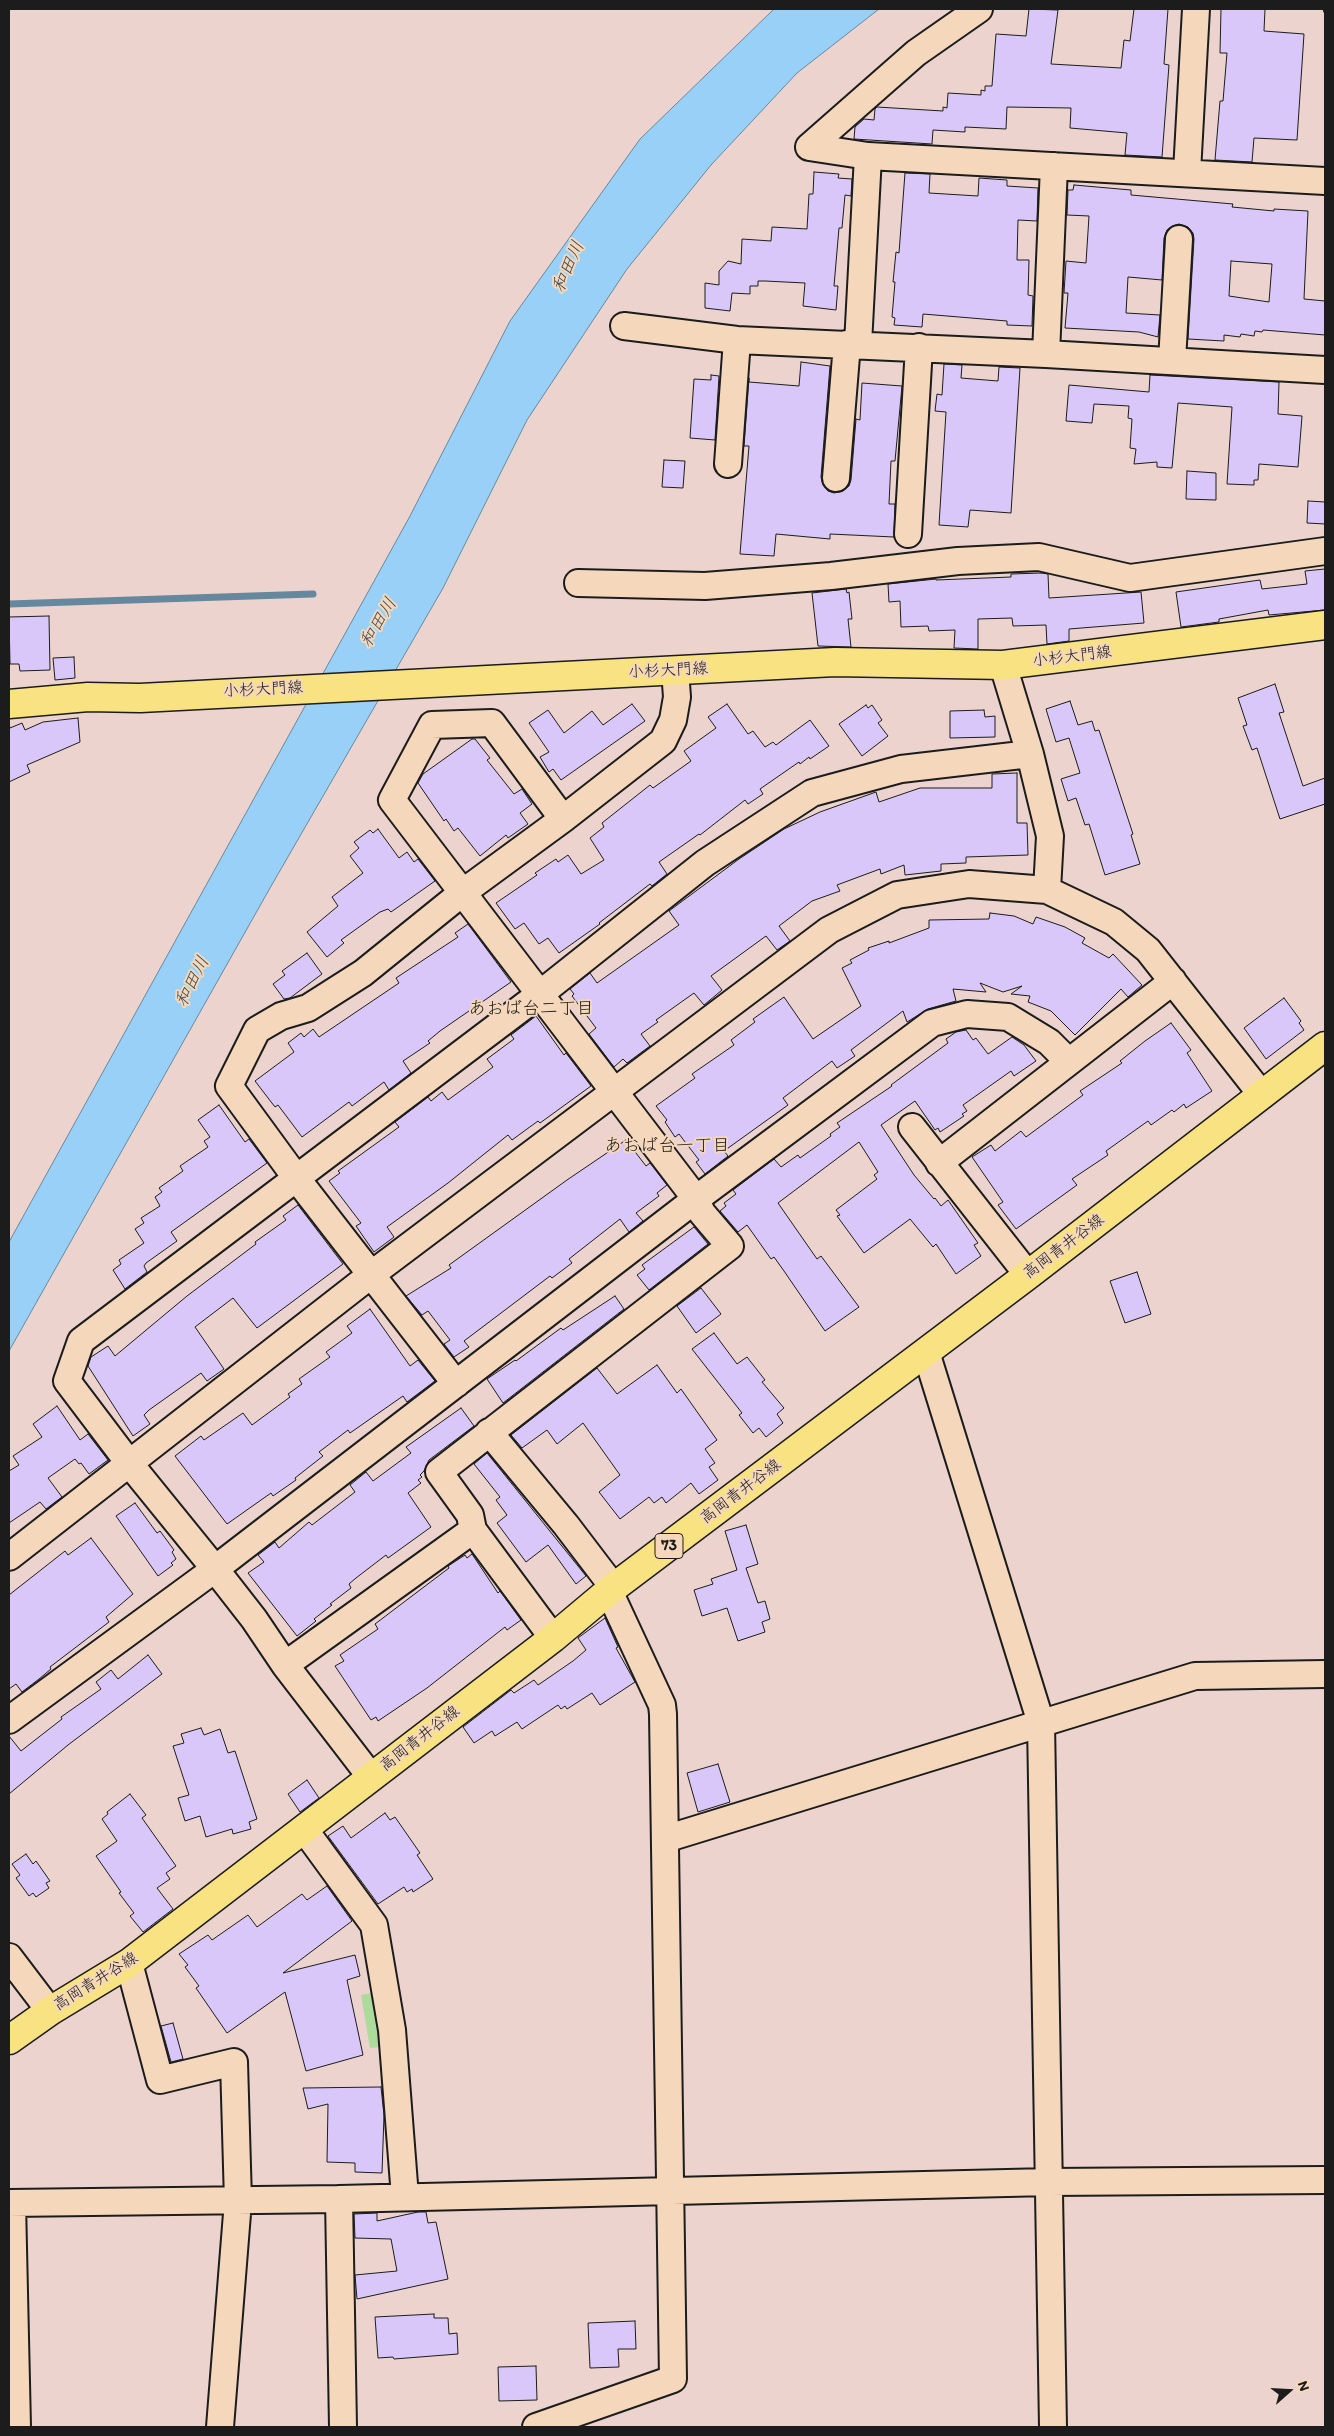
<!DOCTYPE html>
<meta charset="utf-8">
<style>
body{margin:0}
#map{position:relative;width:1334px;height:2436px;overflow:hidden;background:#ecd3cd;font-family:Itim,sans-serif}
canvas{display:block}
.frame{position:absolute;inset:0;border:10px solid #1c1c1c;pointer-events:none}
.north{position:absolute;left:1264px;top:2366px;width:50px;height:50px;-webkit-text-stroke:4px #f5d8bb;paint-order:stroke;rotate:71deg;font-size:14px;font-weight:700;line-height:20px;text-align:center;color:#1c1c1c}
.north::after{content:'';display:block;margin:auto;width:18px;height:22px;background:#1c1c1c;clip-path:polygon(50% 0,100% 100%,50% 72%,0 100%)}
</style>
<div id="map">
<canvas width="1334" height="2436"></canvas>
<div class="frame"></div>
<div class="north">N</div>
</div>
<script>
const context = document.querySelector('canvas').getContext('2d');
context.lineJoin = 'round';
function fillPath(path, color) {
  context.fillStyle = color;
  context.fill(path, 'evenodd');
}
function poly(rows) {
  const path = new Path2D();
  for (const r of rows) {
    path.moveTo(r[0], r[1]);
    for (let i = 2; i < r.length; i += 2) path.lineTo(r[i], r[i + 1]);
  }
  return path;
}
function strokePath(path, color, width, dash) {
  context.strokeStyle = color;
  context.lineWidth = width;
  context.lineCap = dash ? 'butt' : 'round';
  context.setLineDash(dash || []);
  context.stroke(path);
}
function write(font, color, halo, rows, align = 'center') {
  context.font = font + ' Itim,"Klee One",sans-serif';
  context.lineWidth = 4;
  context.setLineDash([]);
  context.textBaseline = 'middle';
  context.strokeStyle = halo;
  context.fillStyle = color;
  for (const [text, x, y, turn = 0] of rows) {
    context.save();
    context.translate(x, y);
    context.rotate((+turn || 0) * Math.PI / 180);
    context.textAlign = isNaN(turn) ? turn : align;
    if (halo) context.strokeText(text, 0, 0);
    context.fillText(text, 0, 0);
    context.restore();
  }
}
fillPath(poly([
 [381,1991,389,2046,370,2048,361,1995]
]), '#addb9b');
const water = poly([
 [774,9,879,9,797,73,711,165,627,269,527,420,443,588,270,888,9,1351,9,1242,410,516,510,321,640,139,774,9]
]);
fillPath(water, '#98d0f7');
strokePath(water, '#66889f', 1);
strokePath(poly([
 [9,604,313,594]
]), '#66889f', 7);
const building = poly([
 [1029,9,1058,10,1051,64,1121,68,1124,40,1130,41,1134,9,1168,9,1164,64,1169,65,1162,157,1125,155,1127,133,1070,128,1071,108,1007,107,1006,129,965,127,965,132,933,130,932,144,854,139,855,127,864,119,874,120,875,109,877,107,943,111,943,107,947,108,948,93,981,95,981,90,985,91,985,86,992,86,996,34,1026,36,1029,9],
 [1221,9,1265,9,1264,31,1304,34,1297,140,1254,138,1252,162,1215,160,1220,101,1223,101,1227,53,1220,53,1221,9],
 [814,172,839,174,838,178,852,179,851,196,845,195,842,228,839,228,834,286,838,286,836,310,803,306,805,283,765,281,758,281,758,286,750,286,750,294,732,293,730,311,705,308,705,283,719,285,719,271,728,261,741,264,742,239,771,241,772,227,807,229,809,194,813,194,814,172],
 [905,173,930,174,929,193,978,196,979,178,1007,180,1007,186,1038,188,1037,221,1018,220,1017,260,1029,260,1028,295,1033,296,1032,326,1007,325,1007,321,923,314,922,327,894,325,895,318,892,317,895,282,893,282,896,252,899,253,905,173],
 [1074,185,1131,190,1131,195,1233,204,1232,207,1274,211,1274,209,1308,211,1304,299,1325,301,1325,335,1263,330,1262,332,1255,331,1254,336,1241,334,1240,337,1224,335,1224,341,1188,339,1194,239,1193,233,1188,227,1179,224,1172,226,1167,230,1164,238,1162,280,1128,277,1126,313,1160,315,1158,337,1139,332,1065,328,1068,293,1064,293,1066,261,1086,263,1089,216,1067,215,1068,190,1073,190,1074,185],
 [1231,261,1272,264,1269,302,1229,296,1231,261],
 [801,362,830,366,821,477,823,485,828,491,834,493,843,491,849,486,851,480,856,419,860,420,862,383,902,386,895,461,891,461,889,504,895,504,894,537,830,534,830,539,776,534,774,556,740,554,749,446,744,446,749,378,749,382,799,386,801,362],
 [944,364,962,365,961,378,998,381,999,367,1020,368,1011,513,970,510,968,527,939,525,946,412,935,411,937,394,942,395,944,364],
 [711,375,719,376,715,440,690,438,694,379,711,380,711,375],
 [1150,375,1279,382,1278,414,1302,416,1298,467,1259,464,1258,480,1254,480,1254,485,1227,484,1232,407,1178,403,1172,468,1157,467,1157,462,1134,464,1136,449,1130,448,1132,419,1128,418,1129,406,1094,404,1092,423,1066,421,1069,385,1149,392,1150,375],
 [664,460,685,461,683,488,662,487,664,460],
 [1187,471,1216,473,1216,500,1186,499,1187,471],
 [1308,501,1325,502,1325,524,1307,523,1308,501],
 [1325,569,1325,610,1269,615,1268,610,1219,619,1219,622,1181,627,1176,592,1260,580,1262,589,1307,584,1305,571,1325,569],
 [1041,573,1048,574,1049,598,1141,592,1144,623,1069,629,1069,641,1047,644,1046,625,1013,626,1012,618,978,619,978,649,954,648,955,630,929,631,928,626,901,627,900,601,889,602,888,584,936,579,936,580,1011,577,1011,574,1041,573],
 [846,589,847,593,849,592,852,619,848,619,851,647,818,646,812,593,846,589],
 [49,616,50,670,20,671,19,664,10,664,9,617,49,616],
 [74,657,75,678,55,680,53,658,74,657],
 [1275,684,1284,712,1279,713,1303,786,1325,778,1325,804,1280,819,1257,748,1252,750,1243,726,1247,725,1238,698,1275,684],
 [1070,701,1078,725,1092,721,1095,731,1099,730,1133,834,1131,835,1140,864,1105,875,1089,824,1085,825,1076,798,1068,801,1061,779,1080,773,1069,738,1056,742,1046,709,1070,701],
 [632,704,645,721,561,780,553,769,549,772,540,757,549,752,529,723,548,710,564,733,592,711,603,725,632,704],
 [727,704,748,734,753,731,765,747,773,742,776,745,810,720,829,746,810,759,809,757,800,764,799,762,760,789,763,794,748,804,745,800,700,835,699,834,659,862,667,874,652,886,650,884,599,923,600,924,559,953,548,938,539,944,524,923,515,929,496,903,537,875,535,873,556,859,558,862,568,855,581,874,604,860,590,838,604,827,602,823,650,785,653,788,691,761,684,751,716,728,708,717,727,704],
 [866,705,868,708,872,705,882,720,878,723,888,736,862,756,839,724,866,705],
 [984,710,985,717,995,716,995,737,950,738,950,711,984,710],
 [78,718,80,742,27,765,30,772,9,782,9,724,10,728,22,723,25,730,43,722,78,718],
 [472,739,475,739,490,758,487,760,514,794,522,789,532,804,520,813,528,824,508,838,506,835,480,856,458,828,454,831,446,819,444,821,418,783,423,774,472,739],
 [1017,773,1017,823,1027,823,1028,855,966,857,966,863,941,864,941,871,905,875,904,865,881,874,880,869,837,885,840,891,812,901,779,926,790,941,777,950,766,936,711,976,722,990,704,1005,694,993,656,1020,658,1022,641,1034,650,1046,627,1063,623,1059,614,1067,589,1034,596,1028,572,996,574,994,570,989,590,973,597,983,679,925,669,911,739,859,784,829,820,812,876,792,879,802,920,788,992,788,992,774,1017,773],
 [378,829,399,858,407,852,414,862,418,859,435,881,391,912,388,909,380,912,341,940,344,943,327,957,307,932,338,906,332,897,363,873,350,856,359,848,354,842,370,830,373,833,378,829],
 [990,913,1014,916,1033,924,1036,917,1065,927,1085,938,1082,943,1109,958,1113,954,1142,985,1128,997,1121,989,1075,1035,1051,1011,1028,1002,1030,996,1011,994,1022,986,1003,992,980,983,986,992,953,989,956,1001,928,1009,907,1022,903,1011,851,1050,855,1056,837,1068,832,1061,783,1098,788,1105,724,1151,728,1156,705,1174,696,1162,699,1160,679,1134,675,1137,665,1122,667,1120,656,1106,695,1078,692,1074,734,1045,731,1040,755,1022,753,1019,784,997,813,1039,861,1006,842,968,852,963,850,960,869,950,868,948,889,941,889,943,929,928,929,920,989,919,990,913],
 [468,924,511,982,440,1031,428,1041,430,1043,403,1061,411,1073,389,1090,384,1082,352,1106,349,1102,302,1137,278,1105,275,1107,255,1081,294,1052,288,1043,301,1033,304,1037,313,1029,319,1037,399,983,396,978,458,937,455,933,468,924],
 [307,953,322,974,290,998,284,999,273,984,285,975,282,971,307,953],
 [1284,998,1301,1021,1299,1023,1304,1030,1266,1059,1244,1028,1284,998],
 [536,1016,564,1055,566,1053,591,1086,540,1123,538,1121,512,1140,508,1135,448,1183,387,1227,394,1237,374,1252,356,1226,361,1223,329,1181,340,1173,338,1171,399,1127,395,1122,428,1097,431,1101,442,1092,448,1100,493,1067,487,1059,514,1039,511,1035,536,1016],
 [1171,1023,1191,1050,1187,1053,1212,1091,1186,1108,1184,1104,1174,1112,1172,1110,1151,1125,1148,1121,1106,1151,1108,1155,1072,1179,1077,1185,1016,1229,998,1205,1003,1202,972,1157,991,1145,995,1151,1021,1131,1026,1137,1083,1095,1080,1091,1122,1063,1120,1061,1145,1041,1171,1023],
 [966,1030,973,1040,976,1038,988,1054,1012,1037,1024,1045,1036,1061,1014,1076,1011,1071,963,1105,967,1111,962,1114,964,1116,940,1132,938,1128,935,1130,915,1101,881,1125,914,1175,934,1199,935,1198,941,1206,948,1200,978,1243,974,1245,981,1256,956,1274,936,1244,933,1247,910,1219,864,1253,837,1216,840,1215,836,1210,877,1179,874,1175,878,1172,859,1142,778,1203,817,1259,821,1256,859,1307,825,1331,784,1271,774,1257,771,1259,747,1225,738,1232,720,1211,726,1206,724,1203,736,1194,733,1190,774,1159,781,1167,798,1155,800,1158,831,1136,830,1134,840,1127,837,1123,892,1086,891,1085,948,1043,946,1039,956,1032,966,1030],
 [219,1105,245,1142,249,1139,267,1163,171,1232,177,1241,146,1263,144,1266,147,1272,125,1289,113,1270,121,1264,119,1260,144,1243,135,1229,144,1223,141,1218,160,1206,155,1197,162,1192,159,1188,183,1171,180,1166,208,1147,204,1141,210,1137,198,1120,219,1105],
 [626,1140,646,1166,650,1163,667,1185,657,1193,659,1196,636,1213,643,1221,629,1232,620,1219,569,1259,572,1263,552,1278,550,1276,464,1341,469,1347,454,1357,444,1344,450,1340,428,1311,422,1315,406,1296,451,1268,449,1265,567,1180,626,1140],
 [298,1205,343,1264,257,1328,233,1298,195,1327,224,1369,207,1381,201,1373,149,1410,144,1415,150,1424,133,1436,88,1366,91,1357,108,1346,115,1356,187,1296,256,1244,255,1242,286,1220,283,1216,298,1205],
 [694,1227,708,1244,649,1290,637,1275,645,1269,642,1265,694,1227],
 [1137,1272,1151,1314,1125,1323,1110,1281,1137,1272],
 [701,1288,721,1314,696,1333,677,1306,701,1288],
 [615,1296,624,1309,503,1403,487,1379,515,1360,516,1361,561,1328,563,1330,615,1296],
 [370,1309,410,1366,418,1360,435,1381,407,1402,403,1396,350,1433,348,1430,319,1452,323,1456,295,1478,296,1480,273,1496,271,1493,227,1524,175,1456,201,1436,204,1440,243,1413,252,1425,290,1397,288,1394,302,1384,299,1379,330,1357,326,1352,352,1333,347,1326,370,1309],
 [714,1333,737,1364,747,1357,765,1380,762,1382,784,1408,777,1414,783,1423,766,1437,759,1428,753,1433,739,1415,742,1413,692,1349,714,1333],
 [657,1365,677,1393,681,1389,717,1440,705,1449,715,1463,709,1467,718,1480,699,1494,691,1483,666,1503,662,1497,654,1503,649,1497,620,1519,599,1492,620,1475,583,1423,557,1444,547,1430,522,1448,511,1435,597,1368,617,1394,657,1365],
 [57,1406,80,1440,88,1434,108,1460,89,1474,81,1463,79,1464,75,1459,48,1478,62,1497,46,1509,40,1502,9,1523,9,1471,19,1465,13,1456,42,1437,33,1424,57,1406],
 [461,1408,474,1426,429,1460,424,1471,420,1475,422,1477,418,1480,421,1483,408,1493,431,1527,388,1558,386,1555,356,1578,349,1584,351,1588,330,1604,332,1605,314,1619,316,1621,297,1636,248,1573,264,1562,258,1555,275,1542,279,1548,309,1522,312,1525,355,1492,350,1485,366,1472,373,1481,411,1453,406,1447,461,1408],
 [487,1453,586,1576,576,1584,548,1545,526,1562,497,1523,507,1515,496,1500,500,1497,474,1464,487,1453],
 [135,1503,157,1533,160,1531,174,1550,172,1552,176,1559,171,1563,173,1565,158,1576,116,1516,135,1503],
 [746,1525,758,1564,746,1568,758,1603,765,1601,770,1619,762,1622,765,1632,738,1641,727,1608,702,1616,694,1590,713,1584,711,1579,737,1570,725,1531,746,1525],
 [91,1538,133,1594,106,1617,109,1622,50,1667,51,1669,39,1679,22,1692,16,1684,9,1689,9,1595,65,1551,68,1555,91,1538],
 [472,1554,498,1593,500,1591,521,1620,507,1630,505,1627,427,1688,378,1721,376,1717,371,1720,335,1666,344,1661,340,1655,378,1629,375,1624,449,1568,448,1566,465,1555,467,1558,472,1554],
 [605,1618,618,1647,616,1648,635,1682,600,1705,592,1693,567,1709,565,1706,561,1709,558,1705,522,1729,517,1722,495,1736,492,1731,474,1743,463,1727,511,1690,514,1693,534,1680,538,1685,573,1661,586,1650,578,1638,605,1618],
 [148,1655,162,1674,68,1745,9,1794,9,1736,21,1751,62,1719,61,1717,101,1689,96,1682,111,1670,118,1679,148,1655],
 [201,1728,204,1735,220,1729,228,1753,235,1751,257,1819,249,1822,251,1829,233,1834,232,1829,206,1837,200,1816,185,1821,178,1798,189,1795,173,1746,184,1743,181,1734,201,1728],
 [718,1764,730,1802,698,1812,687,1773,718,1764],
 [307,1780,319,1798,300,1812,288,1794,307,1780],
 [130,1794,146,1815,142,1818,176,1866,166,1873,170,1879,157,1888,173,1909,143,1932,130,1916,134,1913,119,1893,121,1892,96,1856,117,1841,102,1819,108,1814,107,1812,130,1794],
 [385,1813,390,1820,395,1817,420,1853,417,1855,433,1879,413,1892,412,1889,407,1892,404,1887,378,1904,328,1836,343,1826,351,1838,385,1813],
 [26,1854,33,1864,36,1861,50,1881,46,1883,49,1888,36,1897,33,1893,29,1896,16,1878,20,1875,12,1864,26,1854],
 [327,1886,352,1921,283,1973,355,1955,360,1976,347,1980,363,2055,306,2071,285,1992,227,2033,196,1988,199,1986,185,1967,188,1965,179,1954,208,1935,212,1940,248,1915,257,1927,302,1894,307,1900,327,1886],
 [173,2023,183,2059,171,2062,161,2026,173,2023],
 [381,2087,384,2115,382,2173,355,2172,355,2163,327,2162,328,2104,308,2109,303,2088,381,2087],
 [418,2212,426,2212,428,2223,436,2222,448,2279,357,2299,355,2275,397,2271,391,2239,355,2238,354,2214,377,2213,377,2221,418,2212],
 [434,2314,434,2318,448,2318,449,2334,457,2333,458,2354,394,2359,393,2357,378,2358,375,2317,434,2314],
 [635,2321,636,2349,618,2349,619,2367,590,2368,588,2323,635,2321],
 [536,2366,537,2400,499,2401,498,2367,536,2366]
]);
fillPath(building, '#d8c7f8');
strokePath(building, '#1c1c1c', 1);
const minor = poly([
 [979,9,916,53,809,147,868,156,1325,181],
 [1187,172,1196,9],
 [624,326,737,340,1046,354,1325,370],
 [858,344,868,156],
 [1046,354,1054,166],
 [1172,361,1179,239],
 [728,464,737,340],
 [836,478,847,344],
 [908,534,919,347],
 [578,583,705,586,831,576,958,561,1039,557,1130,578,1325,551],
 [1003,665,1030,754,1050,836,1047,890],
 [912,1127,1028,1275],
 [939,1163,1173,981],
 [926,1352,1041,1723,1053,2427],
 [456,1384,297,1179,229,1086,257,1030,281,1016,308,1008,363,973,462,893,563,819,663,741,673,720,677,697,675,670],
 [489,1432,566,1525,614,1588],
 [473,1530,470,1515,439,1472,730,1246,702,1213,696,1199,392,800,432,725,492,723,563,819],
 [9,1557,372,1274,829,930,897,895,969,884,1047,890,1114,922,1148,950,1262,1095],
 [285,1665,473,1530,553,1638],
 [9,1720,215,1569,696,1199,932,1023,967,1014,1008,1017,1049,1042,1068,1061],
 [371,1777,285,1665,254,1619,215,1569,129,1463,67,1381,81,1341,540,994,705,863,812,793,901,769,1030,754],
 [304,1829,374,1925,392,2030,405,2197],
 [665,1839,1195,1676,1325,1674],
 [9,1957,50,2011],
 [129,1963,160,2080,234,2062,238,2201,220,2427],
 [339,2199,343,2427],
 [9,2203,339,2199,1049,2182,1325,2180],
 [12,2203,17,2427],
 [536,2427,673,2379,663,1714,662,1705,609,1591]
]);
const major = poly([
 [9,704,88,697,140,698,835,662,1003,665,1325,625],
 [9,2040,50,2011,129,1963,553,1638,609,1591,1028,1275,1325,1046]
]);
strokePath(minor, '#1c1c1c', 30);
strokePath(major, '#1c1c1c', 31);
strokePath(minor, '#f5d8bb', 26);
strokePath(major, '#f8e281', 28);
strokePath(poly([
 [1325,9,1325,11]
]), '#1c1c1c', 4);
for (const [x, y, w] of [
 [669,1546,28]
]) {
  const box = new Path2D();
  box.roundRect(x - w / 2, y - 12.5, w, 25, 4);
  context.fillStyle = '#f5d8bb';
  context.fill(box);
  strokePath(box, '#1c1c1c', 1);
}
write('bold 15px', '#1c1c1c', null, [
 ["73",669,1546]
]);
write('16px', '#1c1c1c', '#f5d8bb', [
 ["小杉大門線",1072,657,-7],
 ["小杉大門線",668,671,-3],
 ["小杉大門線",263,690,-3],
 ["高岡青井谷線",1064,1247,-37],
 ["高岡青井谷線",741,1492,-37],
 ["高岡青井谷線",420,1739,-38],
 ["高岡青井谷線",96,1982,-32]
]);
write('italic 18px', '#3b4953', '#f5d8bb', [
 ["和田川",569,267,-66],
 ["和田川",379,623,-59],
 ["和田川",193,982,-63]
]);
write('18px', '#1c1c1c', '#f5d8bb', [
 ["あおば台二丁目",531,1009],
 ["あおば台一丁目",667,1146]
]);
</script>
